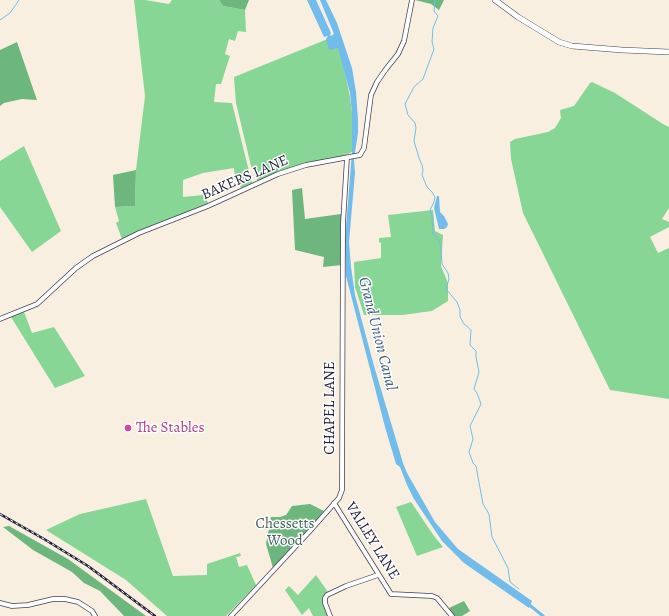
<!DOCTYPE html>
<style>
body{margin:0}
canvas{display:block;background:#f8efe0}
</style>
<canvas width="669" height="616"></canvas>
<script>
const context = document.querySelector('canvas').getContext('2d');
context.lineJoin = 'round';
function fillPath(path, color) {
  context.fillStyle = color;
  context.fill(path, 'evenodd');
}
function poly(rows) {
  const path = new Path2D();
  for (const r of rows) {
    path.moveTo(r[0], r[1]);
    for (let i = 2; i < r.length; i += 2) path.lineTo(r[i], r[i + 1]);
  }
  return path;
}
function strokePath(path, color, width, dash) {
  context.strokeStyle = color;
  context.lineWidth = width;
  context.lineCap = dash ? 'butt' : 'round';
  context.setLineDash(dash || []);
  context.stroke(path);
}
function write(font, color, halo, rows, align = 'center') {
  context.font = font + ' Alegreya,serif';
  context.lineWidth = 3;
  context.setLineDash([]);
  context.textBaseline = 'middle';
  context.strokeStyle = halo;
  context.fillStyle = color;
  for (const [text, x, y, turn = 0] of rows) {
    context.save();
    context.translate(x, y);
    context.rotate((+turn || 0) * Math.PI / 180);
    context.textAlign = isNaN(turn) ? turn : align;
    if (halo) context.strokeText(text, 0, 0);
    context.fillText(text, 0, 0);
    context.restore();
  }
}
fillPath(poly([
 [134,0,145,0,169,4,172,0,219,0,223,6,245,10,246,32,238,31,235,41,229,39,225,54,230,56,221,84,216,84,214,102,232,103,252,183,241,188,235,177,234,168,203,173,183,180,183,197,203,195,209,204,122,239,116,223,119,221,115,207,135,206,136,170,145,96],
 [335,36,342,59,350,97,352,113,352,152,343,156,301,165,258,181,251,166,236,103,234,77],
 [592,82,615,93,663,124,669,127,669,208,662,219,669,222,669,227,650,237,658,253,669,248,669,399,610,390,523,213,511,159,510,142,515,139,548,132,555,128,561,118,560,110,574,106,590,83],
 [24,146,61,231,32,252,0,207,0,161],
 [433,210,435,231,443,235,441,266,448,283,448,301,432,311,402,315,364,315,355,287,354,262,381,258,381,243,379,242,379,238,391,237,388,215],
 [24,312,32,333,54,327,85,376,55,388,11,317],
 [146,499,173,576,207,575,207,564,240,553,241,556,236,557,239,567,247,565,256,585,226,616,167,616,126,580,46,530,80,514],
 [411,502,434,536,443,547,417,556,396,507],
 [316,575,328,592,323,596,322,600,328,616,313,616,309,608,302,615,285,590,289,586,298,595]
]), '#87d695');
fillPath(poly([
 [219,0,249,0,245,10,223,6],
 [415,0,444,0,439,10,431,4],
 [17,42,37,100,22,99,4,103,0,106,0,50],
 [136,170,135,206,115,207,113,175],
 [302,188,305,219,341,214,342,265,323,267,324,257,295,250,292,190],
 [310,504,324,511,304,535,273,568,266,544,271,517,280,517,286,515,292,506],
 [9,526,68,559,146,616,124,616,100,591,84,583,72,572,33,550,3,527],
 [464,601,470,611,462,616,455,616,452,614,449,608]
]), '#6db77e');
fillPath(poly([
 [307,0,316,0,331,33,330,35,331,36,334,34,320,0,326,0,337,23,352,68,356,92,358,120,358,133,354,159,355,173,349,242,351,267,355,295,374,366,403,463,407,473,435,522,458,549,532,601,529,608,464,563,442,541,414,499,407,485,400,467,396,464,385,427,346,276,345,240,352,152,352,113,350,93,338,48,329,50,326,39,328,36,324,37],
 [437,196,439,196,440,212,444,216,448,224,447,227,444,229,439,229,434,208]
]), '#71bcea');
strokePath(poly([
 [435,0,434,11,438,16,433,28,432,42,434,49,423,79,414,87,405,104,408,115,415,123,416,128,414,141,419,158,422,165,423,170,422,175,427,187,432,192,435,197,434,202,430,210,432,215,433,234,438,239,441,247,442,264,448,273,449,279,446,289,457,302,460,310,460,317,464,324,471,330,470,345,476,351,476,357,479,372,474,389,477,393,481,404,470,426,473,439,469,452,473,463,476,466,483,504,489,514,492,537,508,568,510,582,519,589],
 [0,20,10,13,19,0]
]), '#71bcea', 1);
strokePath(poly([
 [527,603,543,616]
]), '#71bcea', 3);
const minor = poly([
 [0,319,37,304,76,268,93,256,139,233,208,206,278,174,306,165,360,155,364,148,371,95,377,82,386,69,398,54,404,41,412,0],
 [334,503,391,594,432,596,437,598,452,616],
 [0,603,12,606,28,605,53,599,65,599,78,602,92,611,95,616],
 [231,616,309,532,339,498,342,490,343,223,347,158],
 [330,616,325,603,325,598,327,595,346,586,378,575]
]);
const major = poly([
 [495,0,518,17,559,42,572,46,622,50,669,52]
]);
strokePath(minor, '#424154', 5.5);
strokePath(major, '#424154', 6);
strokePath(minor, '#fff', 4);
strokePath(major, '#fff', 5);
const rail = poly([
 [0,514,44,539,88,566,155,616]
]);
strokePath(rail, '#22223b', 2.5);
strokePath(rail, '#fff', 1, [3]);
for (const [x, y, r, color] of [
 [128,428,4,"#d1479c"]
]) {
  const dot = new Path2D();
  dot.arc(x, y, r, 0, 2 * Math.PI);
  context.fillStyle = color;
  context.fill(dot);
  strokePath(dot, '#fff', 1.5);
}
write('15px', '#22223b', '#fff', [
 ["BAKERS LANE",245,178,-23],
 ["CHAPEL LANE",330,408,-90],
 ["VALLEY LANE",372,541,58]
]);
write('15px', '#b23c85', '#fff', [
 ["The Stables",136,428]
], 'left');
write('15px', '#45615a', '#fff', [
 ["Chessetts",285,524],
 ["Wood",285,541]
]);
write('italic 16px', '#426081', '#fff', [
 ["Grand Union Canal",377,334,76]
]);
</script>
